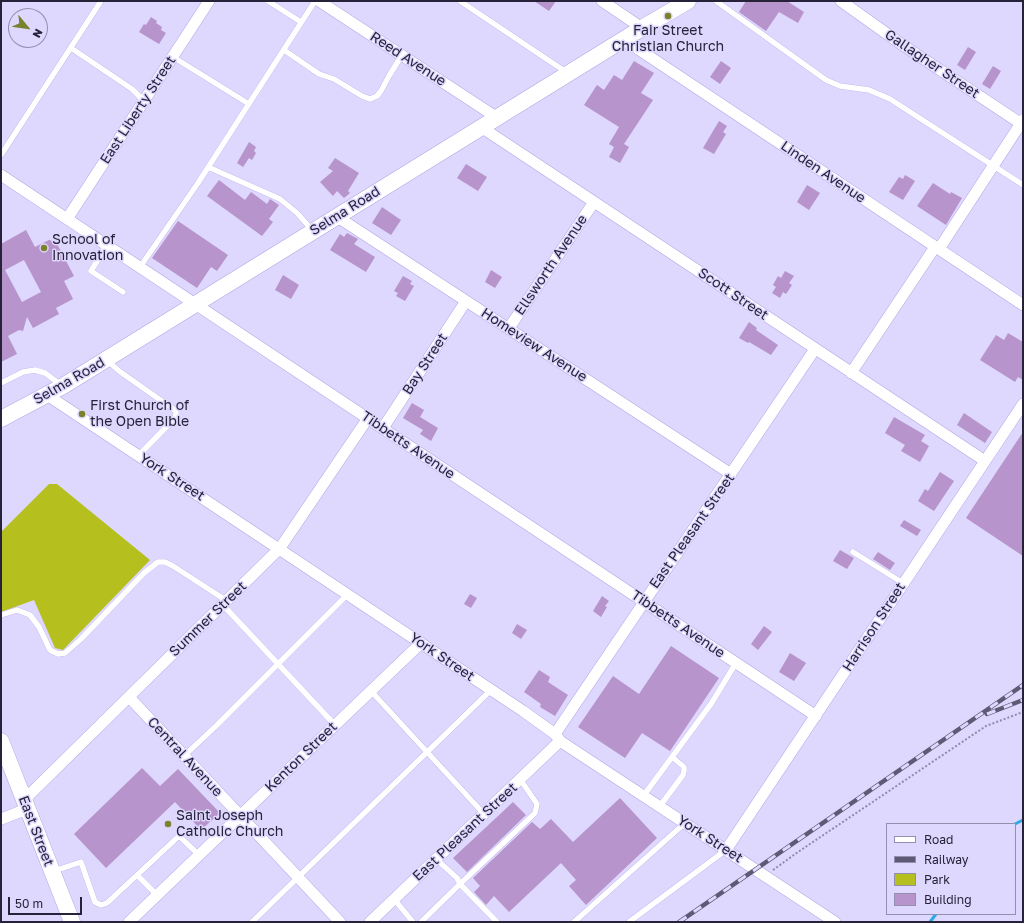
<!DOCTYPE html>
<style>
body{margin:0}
#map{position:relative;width:1024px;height:923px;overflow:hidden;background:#ded7fe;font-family:"Golos Text",sans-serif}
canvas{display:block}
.frame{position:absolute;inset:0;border:2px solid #272239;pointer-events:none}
.legend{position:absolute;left:886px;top:823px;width:130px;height:92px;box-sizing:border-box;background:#ded7fe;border:1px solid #958faf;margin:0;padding:5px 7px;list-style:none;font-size:12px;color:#272239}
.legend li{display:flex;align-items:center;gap:8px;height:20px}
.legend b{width:20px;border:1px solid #958faf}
.north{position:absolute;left:8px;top:8px;width:40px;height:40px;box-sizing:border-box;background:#ded7fe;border:1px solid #958faf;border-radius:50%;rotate:119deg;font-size:11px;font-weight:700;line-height:16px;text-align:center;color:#272239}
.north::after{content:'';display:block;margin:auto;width:14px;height:18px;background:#7b822d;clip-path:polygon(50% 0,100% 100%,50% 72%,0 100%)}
.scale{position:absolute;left:8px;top:897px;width:74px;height:18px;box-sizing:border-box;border:2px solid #272239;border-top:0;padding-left:5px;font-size:12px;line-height:14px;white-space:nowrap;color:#272239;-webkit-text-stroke:3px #ded7fe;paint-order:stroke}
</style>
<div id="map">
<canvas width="1024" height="923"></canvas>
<div class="frame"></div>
<ul class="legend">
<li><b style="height:5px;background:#fff"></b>Road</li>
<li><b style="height:5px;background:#5e5975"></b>Railway</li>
<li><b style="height:11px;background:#b5bf1e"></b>Park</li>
<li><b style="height:11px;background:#b794cb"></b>Building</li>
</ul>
<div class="north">N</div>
<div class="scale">50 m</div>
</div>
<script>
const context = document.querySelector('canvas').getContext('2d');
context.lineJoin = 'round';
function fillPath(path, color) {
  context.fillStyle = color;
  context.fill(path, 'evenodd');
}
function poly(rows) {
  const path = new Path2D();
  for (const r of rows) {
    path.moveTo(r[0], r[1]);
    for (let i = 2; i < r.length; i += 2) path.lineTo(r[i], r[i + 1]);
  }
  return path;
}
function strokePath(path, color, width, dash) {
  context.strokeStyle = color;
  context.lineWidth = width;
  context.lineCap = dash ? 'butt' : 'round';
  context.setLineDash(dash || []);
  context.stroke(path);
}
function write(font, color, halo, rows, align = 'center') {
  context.font = font + ' "Golos Text",sans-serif';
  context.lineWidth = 3;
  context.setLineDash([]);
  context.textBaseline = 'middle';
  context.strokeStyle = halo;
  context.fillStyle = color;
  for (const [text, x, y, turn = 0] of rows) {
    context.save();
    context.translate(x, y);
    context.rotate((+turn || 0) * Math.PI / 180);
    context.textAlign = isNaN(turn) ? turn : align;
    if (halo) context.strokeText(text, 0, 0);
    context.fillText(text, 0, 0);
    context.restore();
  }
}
fillPath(poly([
 [49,484,57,484,150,560,63,650,55,648,34,600,1,612,1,532]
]), '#b5bf1e');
strokePath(poly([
 [1015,824,1023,820],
 [930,922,936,914]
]), '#2baae3', 3);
fillPath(poly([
 [534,1,556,1,549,11],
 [746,1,787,1,804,12,798,23,779,12,766,31,739,12],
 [151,17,157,21,156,23,162,27,161,30,166,33,159,44,139,32,144,24,146,25],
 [968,47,976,52,965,70,957,65],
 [634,61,654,73,641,93,653,100,624,144,629,147,620,163,609,157,614,147,609,144,619,127,584,105,597,85,604,90,614,75,622,80],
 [721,61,731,68,720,84,710,77],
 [993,66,1001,71,990,89,982,84],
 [719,121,727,126,723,132,726,134,714,154,703,148],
 [249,142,256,147,254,151,256,153,252,160,249,158,243,167,237,163],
 [335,158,359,173,348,191,350,193,344,198,337,191,333,196,320,182,333,171,328,168],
 [466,164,487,177,478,191,457,178],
 [905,175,915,181,903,200,889,192,899,177,903,179],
 [219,180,245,200,251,192,267,204,270,199,279,205,269,219,273,222,262,236,207,196],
 [933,183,950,194,951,192,962,198,946,225,917,206],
 [807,185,820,193,809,210,797,202],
 [382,207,401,220,391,235,372,223],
 [178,221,228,255,217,271,211,267,197,288,152,258],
 [26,230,35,247,49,240,56,242,74,276,64,281,73,299,56,308,59,314,33,328,27,317,23,331,19,330,8,336,17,354,1,362,1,244],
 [24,260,41,292,22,302,5,270],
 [347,233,358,239,354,244,375,257,366,272,330,250,340,234,344,237],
 [491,270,502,277,495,288,485,282],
 [785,271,794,276,789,283,792,285,786,294,783,292,780,298,772,293,776,287,773,285,778,276,781,278],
 [283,275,299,285,291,299,275,290],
 [403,276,412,281,410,284,414,286,405,301,396,296,398,293,394,291],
 [749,322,757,328,756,330,778,345,771,355,749,342,748,343,739,338],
 [1008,333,1023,342,1023,380,1018,377,1015,382,980,360,996,335,1004,340],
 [412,403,424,410,420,417,438,428,431,441,420,434,423,430,403,418],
 [964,413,992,432,985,443,957,425],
 [894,417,925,435,921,441,929,446,920,462,901,451,905,445,885,433],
 [1023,432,1023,556,966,518],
 [940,472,954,481,934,511,918,501,925,489,928,491],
 [904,520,921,530,917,536,900,526],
 [840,550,854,558,847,569,833,561],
 [878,552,895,563,890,570,873,559],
 [470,594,477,598,471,608,464,604],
 [602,596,609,601,605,606,607,607,601,617,593,611],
 [517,624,527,630,521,639,512,633],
 [764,626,772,632,758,650,751,644],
 [671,646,719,678,670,751,642,733,625,758,578,727,613,676,639,694],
 [790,653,806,663,794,681,779,672],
 [539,670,550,677,548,682,568,695,555,716,540,707,541,704,524,692],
 [142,768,160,786,178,769,220,813,201,830,175,802,106,868,74,834],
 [620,798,657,838,586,905,569,886,576,880,561,863,509,912,494,896,486,905,474,892,480,886,473,878,532,822,540,829,551,819,573,842],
 [513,802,526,815,467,872,453,858]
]), '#b794cb');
const lane = poly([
 [268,1,301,22],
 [460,1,566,72],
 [716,1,826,80,840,86,869,90,890,99,1023,185],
 [71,48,132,89,144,101],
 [284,50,319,74,334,79,362,96,370,99,377,96,381,91,389,76,402,55],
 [173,57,249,104],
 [1,155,101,1],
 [208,167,280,199,297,213,313,231],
 [107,245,91,271,123,292],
 [140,267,198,183,315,1],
 [108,361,119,371,176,411,176,415,174,419,139,455],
 [1,383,23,372,35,370,45,373,61,385],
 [853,552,903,583],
 [223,605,335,725],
 [1,615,17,610,30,615,39,627,50,650,58,654,65,653,81,639,144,573,158,562,165,562,173,566,227,601],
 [371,691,484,814],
 [184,756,217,725,348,594],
 [644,795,711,704,736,663],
 [660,806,683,775,684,771,684,767,672,757],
 [436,859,457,878,460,884,535,813,537,804,520,779],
 [54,871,81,862,95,902,101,905,107,903,179,836,199,855],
 [137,875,157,895],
 [394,899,413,922],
 [252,922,491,690],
 [421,922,460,884,497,922],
 [574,922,685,823],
 [629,922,726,850]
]);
const street = poly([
 [319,1,496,117],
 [602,1,642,28],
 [841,1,904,46,1023,125],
 [623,39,1023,305],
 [481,127,985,461],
 [1,175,816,716],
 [336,216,731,474],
 [67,219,209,1],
 [939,249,1023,120],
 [509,328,594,202],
 [851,373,935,247],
 [47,395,523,711,555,734,560,741,835,922],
 [383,428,466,301],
 [129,697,340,922],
 [555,734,815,349],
 [24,800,280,548,368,418],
 [1,819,27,809],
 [726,850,1023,404],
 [129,922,421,643],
 [370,922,560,741]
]);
const secondary = poly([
 [1,419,63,386,642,28,688,1],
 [1,741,72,922]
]);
strokePath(lane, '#b2a5e3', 6);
strokePath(street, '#b2a5e3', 12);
strokePath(secondary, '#b2a5e3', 17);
strokePath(poly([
 [773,870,798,852,986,726,1023,712]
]), '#918bab', 2, [2, 2]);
strokePath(lane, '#fff', 5.5);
strokePath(street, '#fff', 11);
strokePath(secondary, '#fff', 16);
const rail = poly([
 [987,714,1023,700],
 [679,922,1023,685]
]);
strokePath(rail, '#5e5975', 4.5);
strokePath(rail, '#ded7fe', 3, [9]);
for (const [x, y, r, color] of [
 [668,16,4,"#7b822d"],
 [44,248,4,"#7b822d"],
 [82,414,4,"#7b822d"],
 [168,824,4,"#7b822d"]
]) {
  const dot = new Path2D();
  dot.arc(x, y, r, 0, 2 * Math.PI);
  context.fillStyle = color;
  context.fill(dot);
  strokePath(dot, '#ded7fe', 1.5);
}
write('14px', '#272239', '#ded7fe', [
 ["Fair Street",668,31,"center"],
 ["Christian Church",668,47,"center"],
 ["School of",52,240],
 ["Innovation",52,256],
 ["First Church of",90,406],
 ["the Open Bible",90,422],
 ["Saint Joseph",176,816],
 ["Catholic Church",176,832]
], 'left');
write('14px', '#272239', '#ded7fe', [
 ["Reed Avenue",408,59,33],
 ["Gallagher Street",932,64,34],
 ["East Liberty Street",138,110,-57],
 ["Linden Avenue",823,172,34],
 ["Selma Road",345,211,-32],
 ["Ellsworth Avenue",551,265,-56],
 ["Scott Street",733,294,34],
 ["Homeview Avenue",534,345,33],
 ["Bay Street",425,364,-57],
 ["Selma Road",69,381,-30],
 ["Tibbetts Avenue",408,445,34],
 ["York Street",172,477,33],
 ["East Pleasant Street",692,531,-55],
 ["Summer Street",208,619,-44],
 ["Tibbetts Avenue",678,624,34],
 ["Harrison Street",874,627,-57],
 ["York Street",442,657,34],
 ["Central Avenue",185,757,47],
 ["Kenton Street",301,757,-44],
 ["East Street",36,831,69],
 ["East Pleasant Street",465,832,-43],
 ["York Street",710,839,33]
]);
</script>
